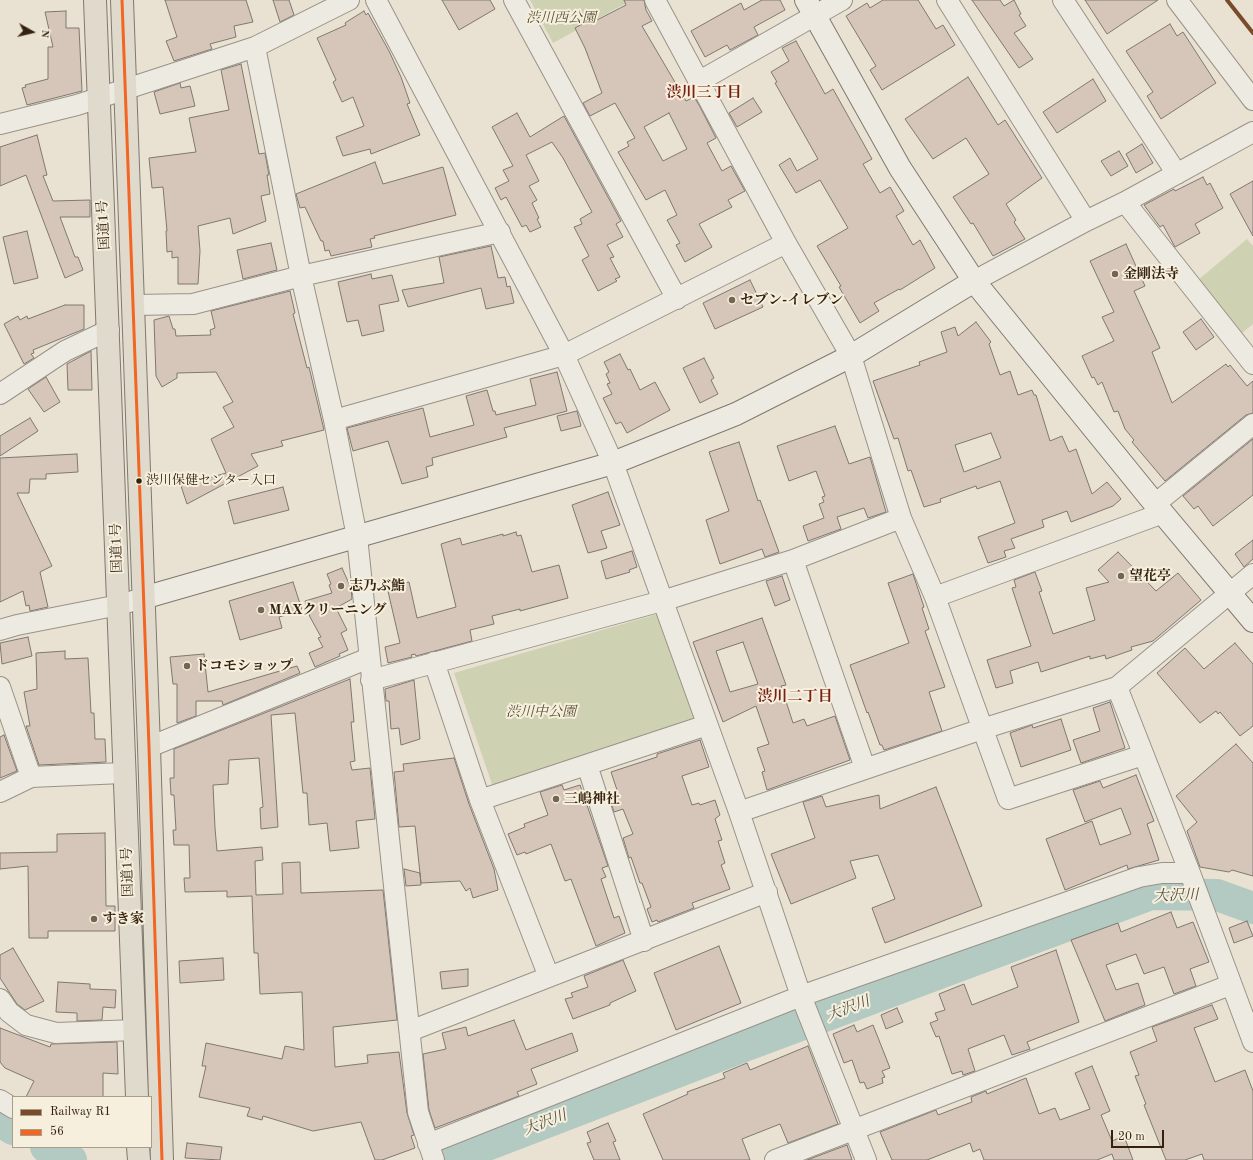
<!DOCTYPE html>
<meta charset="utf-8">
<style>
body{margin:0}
#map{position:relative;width:1253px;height:1160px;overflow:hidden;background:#e9e2d3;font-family:"Old Standard TT",serif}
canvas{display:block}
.legend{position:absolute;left:12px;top:1096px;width:140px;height:52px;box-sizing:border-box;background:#f6efdd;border:1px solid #a99d8a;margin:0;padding:5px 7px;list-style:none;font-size:12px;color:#35220e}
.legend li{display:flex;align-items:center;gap:8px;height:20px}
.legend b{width:20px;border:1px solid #a99d8a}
.north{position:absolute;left:12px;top:12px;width:40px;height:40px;-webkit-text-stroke:3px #f6efdd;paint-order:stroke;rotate:98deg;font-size:11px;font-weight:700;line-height:16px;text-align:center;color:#35220e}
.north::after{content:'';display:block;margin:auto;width:14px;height:18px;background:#35220e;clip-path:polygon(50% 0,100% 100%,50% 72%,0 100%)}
.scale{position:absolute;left:1111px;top:1130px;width:53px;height:18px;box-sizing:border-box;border:2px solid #35220e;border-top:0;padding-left:5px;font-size:12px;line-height:14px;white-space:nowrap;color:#35220e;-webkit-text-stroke:3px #f6efdd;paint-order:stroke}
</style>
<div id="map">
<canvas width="1253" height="1160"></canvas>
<ul class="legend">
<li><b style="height:5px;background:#7a4b2a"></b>Railway R1</li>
<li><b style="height:5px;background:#f26522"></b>56</li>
</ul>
<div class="north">N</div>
<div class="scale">20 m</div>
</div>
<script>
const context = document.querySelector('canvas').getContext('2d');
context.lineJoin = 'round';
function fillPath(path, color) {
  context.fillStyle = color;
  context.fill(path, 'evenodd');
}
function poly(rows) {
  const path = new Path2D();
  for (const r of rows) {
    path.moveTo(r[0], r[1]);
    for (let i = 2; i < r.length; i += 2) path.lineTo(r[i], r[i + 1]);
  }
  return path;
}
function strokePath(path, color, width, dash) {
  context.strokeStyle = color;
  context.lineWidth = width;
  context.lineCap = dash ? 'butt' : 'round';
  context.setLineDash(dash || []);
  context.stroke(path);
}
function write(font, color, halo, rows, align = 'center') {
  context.font = font + ' "Old Standard TT","Noto Serif JP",serif';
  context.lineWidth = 4;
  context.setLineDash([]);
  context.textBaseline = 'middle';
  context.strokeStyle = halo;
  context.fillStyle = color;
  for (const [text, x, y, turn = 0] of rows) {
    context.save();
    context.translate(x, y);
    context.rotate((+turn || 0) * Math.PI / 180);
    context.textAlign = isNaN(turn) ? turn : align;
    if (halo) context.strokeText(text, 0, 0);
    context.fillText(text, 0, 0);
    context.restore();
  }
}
fillPath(poly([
 [530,0,632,0,553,43],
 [1247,239,1253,246,1253,324,1242,333,1198,280],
 [661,613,701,726,495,793,454,673]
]), '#ced2b3');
strokePath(poly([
 [0,1121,13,1129],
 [46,1147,71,1160],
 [448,1160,744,1046,1151,894,1217,895,1253,908]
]), '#b2cac2', 32);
const building = poly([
 [165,0,246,0,253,22,234,26,236,37,210,44,212,49,174,61,166,41,177,37,165,0],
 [273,0,289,0,294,15,280,22,273,0],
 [442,0,490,0,495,9,459,30,442,0],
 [624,0,644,0,646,10,652,21,642,26,686,101,694,97,699,105,716,138,707,143,722,171,731,166,745,191,728,200,732,207,699,224,712,247,685,262,676,245,680,243,667,220,677,215,665,190,646,200,618,152,629,146,627,142,635,138,615,103,590,116,583,103,602,93,585,48,575,28,595,17,597,20,626,5,624,0],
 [669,113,687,149,663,161,644,127,669,113],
 [762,0,780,0,785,10,754,27,758,35,730,50,727,45,705,57,691,31,741,3,744,10,762,0],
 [883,0,918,0,936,29,943,25,955,45,882,90,870,70,876,66,846,16,867,3,870,8,883,0],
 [972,0,1000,0,1004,6,1014,0,1021,14,1019,15,1026,26,1014,33,1033,59,1019,68,972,0],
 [1085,0,1158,0,1107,34,1085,0],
 [66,11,66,28,79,28,82,91,27,105,22,88,26,87,25,85,48,79,48,47,53,47,45,12,66,11],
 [364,11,366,15,368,13,389,51,401,77,410,103,407,104,420,135,371,154,370,149,343,156,336,137,364,126,353,97,342,102,333,82,336,80,317,38,346,25,345,23,348,21,364,11],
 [1170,24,1177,36,1183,32,1216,83,1161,119,1147,96,1153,92,1126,51,1170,24],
 [796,41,825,94,833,89,872,159,863,164,880,193,890,187,904,211,896,216,913,245,920,240,935,268,900,290,899,289,874,303,879,311,860,323,839,287,841,286,817,246,848,228,820,180,796,193,779,165,790,158,797,171,818,159,775,83,777,82,771,72,789,61,782,48,796,41],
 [241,64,259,154,265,153,269,175,267,175,270,194,261,196,266,221,233,234,230,218,198,226,200,251,198,284,178,284,178,257,172,258,172,251,167,252,166,231,167,231,163,187,152,188,149,158,196,152,189,118,229,110,221,70,241,64],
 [968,77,998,125,1005,120,1042,178,1006,204,1016,220,1014,222,1025,239,993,256,973,223,971,224,953,197,989,174,966,138,933,159,905,119,968,77],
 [1093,79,1106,101,1057,133,1043,112,1093,79],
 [180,83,181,88,190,86,195,106,160,114,154,92,180,83],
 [753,98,762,112,737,127,729,113,753,98],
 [517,113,530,137,564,116,621,221,616,224,623,237,607,245,614,257,610,258,620,277,615,279,617,281,598,291,582,260,589,256,574,227,582,224,580,219,592,212,563,158,552,142,526,155,539,181,529,186,537,200,532,203,539,218,537,219,541,227,530,232,526,225,522,227,506,197,501,200,495,188,509,181,503,170,513,166,492,127,517,113],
 [37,135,47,175,43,176,53,201,90,200,90,217,60,217,75,257,78,257,83,270,65,278,26,175,0,186,0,147,37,135],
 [1142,144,1153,163,1136,173,1126,154,1142,144],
 [1119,151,1128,166,1111,176,1101,161,1119,151],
 [375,162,383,184,443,167,456,215,374,236,375,238,370,239,372,247,331,256,329,250,325,251,323,241,321,241,305,207,300,208,296,194,375,162],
 [1203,177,1207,185,1210,183,1223,208,1195,224,1200,233,1175,247,1163,225,1160,227,1144,205,1174,189,1175,191,1203,177],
 [1253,181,1253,236,1230,194,1253,181],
 [27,231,38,278,14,284,3,237,27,231],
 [271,243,277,270,243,279,237,250,271,243],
 [1126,244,1145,286,1134,291,1160,348,1152,352,1172,403,1226,364,1228,367,1230,365,1247,386,1253,381,1253,413,1246,415,1165,481,1132,442,1134,440,1125,429,1118,411,1114,412,1102,382,1098,385,1094,377,1092,378,1082,356,1114,341,1102,317,1114,312,1090,261,1126,244],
 [491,246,498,278,505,277,507,287,510,286,514,303,486,309,481,288,408,307,402,290,444,283,439,257,491,246],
 [371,274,372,279,392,275,399,301,379,305,384,331,362,336,358,320,347,322,338,282,371,274],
 [750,280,763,307,715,329,703,303,750,280],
 [290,291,295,313,293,314,307,368,309,367,324,430,281,441,283,446,251,454,258,466,187,504,181,486,226,473,211,439,234,427,223,407,233,402,216,372,177,373,177,378,162,387,156,376,154,320,169,316,173,329,175,329,176,336,211,335,210,330,215,328,211,311,290,291],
 [65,305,84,305,84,329,33,350,34,353,31,354,34,358,24,364,4,324,18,316,20,320,27,316,28,319,65,305],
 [1201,319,1214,337,1196,350,1183,332,1201,319],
 [976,322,991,342,989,344,1000,375,1010,371,1018,395,1032,390,1034,395,1036,395,1050,441,1062,436,1069,452,1076,449,1092,494,1107,482,1121,499,1113,506,1071,522,1067,511,1042,520,1044,527,1011,539,1015,548,1004,551,1006,557,988,563,978,537,1015,523,1000,481,977,489,976,486,940,499,941,502,924,507,911,470,908,471,898,438,894,439,873,381,920,365,919,362,947,352,941,332,955,327,958,336,976,322],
 [991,433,1001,458,964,472,955,445,991,433],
 [91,351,92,390,68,390,67,364,91,351],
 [620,354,628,370,630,369,640,390,655,382,670,410,627,433,621,422,616,424,603,398,612,394,607,384,610,383,606,374,609,372,604,362,620,354],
 [704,358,714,378,711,380,718,394,700,403,683,368,704,358],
 [557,372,567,411,504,428,507,437,432,458,433,465,426,467,428,477,402,484,388,441,353,451,347,428,423,408,430,437,474,425,466,396,487,390,493,411,495,411,496,415,536,405,530,379,557,372],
 [46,377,60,402,44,412,28,389,46,377],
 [577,411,581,426,561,431,557,416,577,411],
 [30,418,38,431,0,456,0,436,30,418],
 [835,426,849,464,870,457,886,512,868,518,864,508,837,517,841,529,808,541,803,526,824,518,819,504,824,502,822,497,825,496,816,471,789,481,777,446,835,426],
 [1253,439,1253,495,1213,526,1198,506,1194,509,1183,496,1253,439],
 [739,442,758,501,760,500,779,552,765,557,762,549,720,564,706,520,729,511,709,452,739,442],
 [77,454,78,472,46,474,46,479,30,479,29,493,17,493,52,566,40,572,48,607,30,611,29,605,26,606,23,591,0,602,0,458,77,454],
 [283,487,289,510,234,524,228,501,283,487],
 [608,492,620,525,601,531,607,548,588,553,572,505,608,492],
 [516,532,517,536,521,535,532,572,559,565,568,598,520,611,520,609,492,616,494,624,470,630,472,641,416,656,415,654,411,655,412,657,388,663,385,647,400,643,387,587,409,582,417,618,456,607,441,544,460,538,462,545,503,534,503,536,516,532],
 [1253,540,1253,559,1244,567,1235,554,1253,540],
 [632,551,637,567,629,570,630,572,606,579,601,561,632,551],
 [1118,552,1156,591,1178,573,1201,600,1153,641,1131,647,1132,650,1106,659,1105,655,1090,659,1090,656,1041,672,1038,662,1010,671,1013,683,996,688,987,660,1031,646,1012,588,1016,587,1014,580,1035,572,1042,591,1039,592,1053,634,1095,620,1086,588,1109,582,1098,570,1118,552],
 [342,568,351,588,352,599,336,608,347,630,341,633,348,650,339,654,340,656,315,667,309,653,323,647,318,638,321,637,310,617,305,601,332,593,329,585,331,584,327,574,342,568],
 [913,574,924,607,922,608,929,629,925,631,945,687,929,692,942,731,884,750,882,745,880,745,868,712,867,713,850,665,909,643,888,583,913,574],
 [782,576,790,600,775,606,766,581,782,576],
 [293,582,302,610,279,617,282,628,240,640,229,601,293,582],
 [762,618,786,685,781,686,793,723,804,719,807,726,835,716,850,760,767,790,762,772,765,771,757,748,769,744,756,706,723,722,693,642,762,618],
 [743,642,758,684,730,692,716,651,743,642],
 [28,637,32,656,2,664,0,643,28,637],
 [1235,643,1253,664,1253,726,1240,736,1220,712,1218,714,1216,711,1200,723,1157,673,1185,648,1204,669,1235,643],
 [65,651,65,659,88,658,91,713,94,713,95,739,105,739,106,762,39,765,26,726,30,726,24,692,37,689,36,653,65,651],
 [204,654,208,692,297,666,300,673,223,705,222,701,196,701,196,716,177,723,177,684,173,684,170,657,204,654],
 [350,679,354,722,351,722,355,761,350,762,352,770,370,768,375,819,356,821,359,848,330,851,327,823,309,825,307,793,303,793,295,713,271,715,278,827,261,829,260,808,263,807,259,758,229,760,228,784,213,785,215,828,217,851,262,847,263,860,255,861,256,895,283,894,282,863,300,862,301,893,383,890,397,1020,333,1027,335,1067,368,1063,367,1055,399,1052,407,1113,414,1135,411,1136,415,1148,382,1160,375,1160,361,1122,313,1131,263,1116,262,1120,247,1116,250,1108,199,1097,206,1066,202,1066,206,1043,282,1059,285,1046,304,1050,302,992,260,994,258,953,254,953,252,896,227,897,227,891,185,892,184,878,190,878,189,845,174,845,173,830,176,830,174,795,171,795,170,778,174,778,174,749,350,679],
 [414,680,420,739,401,745,399,728,391,729,389,701,386,701,385,689,414,680],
 [1110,702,1125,748,1081,763,1073,740,1100,731,1093,708,1110,702],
 [1061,719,1071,750,1021,767,1010,733,1032,725,1033,728,1061,719],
 [4,735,17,771,0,778,0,737,4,735],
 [700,740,709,767,682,776,692,805,699,803,700,805,715,800,720,815,715,819,722,840,718,841,725,863,721,865,730,889,692,903,694,908,658,922,657,920,652,922,647,909,651,907,642,883,640,883,631,857,629,858,623,838,633,834,623,809,614,812,608,793,617,790,611,772,657,757,657,754,700,740],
 [1236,744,1253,763,1253,876,1232,870,1229,872,1200,867,1187,831,1197,822,1176,796,1236,744],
 [454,758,469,804,494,869,498,890,473,898,470,888,466,891,460,881,421,883,415,826,399,827,394,772,404,771,403,764,454,758],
 [1136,775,1154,821,1147,824,1159,860,1128,869,1127,865,1065,890,1046,839,1092,821,1100,845,1131,834,1121,808,1085,822,1073,790,1100,781,1103,788,1136,775],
 [562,785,564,790,580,785,608,866,602,868,606,877,601,879,614,918,619,916,625,933,596,946,571,879,565,881,551,844,526,854,525,852,517,855,508,834,525,827,524,824,548,815,540,792,562,785],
 [936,787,982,906,885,943,872,908,895,899,878,855,850,861,856,878,791,904,771,854,815,838,803,802,822,796,826,807,879,795,880,809,936,787],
 [105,833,106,906,115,906,115,931,48,931,48,938,29,938,28,866,0,869,0,853,57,852,57,834,105,833],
 [404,869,420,873,421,885,406,886,404,869],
 [1171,912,1177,928,1193,922,1209,962,1190,969,1196,986,1174,994,1164,967,1144,974,1136,954,1106,965,1116,990,1138,983,1145,1005,1105,1021,1071,940,1118,923,1121,932,1171,912],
 [1247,921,1253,936,1234,943,1229,928,1247,921],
 [719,946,741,1003,676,1030,654,973,719,946],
 [13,948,44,1001,25,1010,17,1004,0,978,0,955,13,948],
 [1056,950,1079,1022,1027,1042,1030,1049,1012,1055,1004,1035,968,1049,975,1071,963,1075,962,1071,952,1074,939,1036,936,1037,930,1023,938,1020,935,1013,945,1010,939,994,964,984,972,1005,1018,987,1011,967,1056,950],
 [223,958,224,980,180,983,179,961,223,958],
 [623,960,636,991,610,1003,610,1005,573,1019,565,999,573,997,571,993,588,987,584,976,623,960],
 [468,969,468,986,442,989,440,972,468,969],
 [58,982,90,984,90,989,116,990,115,1008,103,1007,102,1020,77,1021,77,1013,56,1012,58,982],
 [1212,1005,1218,1019,1194,1028,1215,1082,1245,1070,1253,1091,1253,1160,1204,1160,1202,1154,1185,1160,1166,1160,1144,1105,1146,1104,1135,1076,1139,1075,1130,1052,1157,1041,1152,1027,1212,1005],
 [897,1008,903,1022,886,1029,881,1015,897,1008],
 [514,1020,526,1050,572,1033,578,1051,531,1069,537,1084,517,1092,519,1096,435,1128,429,1110,423,1054,446,1049,442,1033,466,1027,468,1036,514,1020],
 [854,1025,857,1032,873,1025,890,1068,882,1071,885,1077,882,1078,883,1083,867,1089,864,1082,860,1083,852,1060,844,1063,833,1034,854,1025],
 [0,1028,50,1047,51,1044,117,1042,118,1074,103,1073,103,1097,26,1097,34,1081,5,1068,0,1062,0,1028],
 [808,1046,838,1124,788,1143,780,1124,742,1139,750,1160,663,1160,643,1114,688,1094,687,1092,725,1078,723,1073,747,1063,750,1070,808,1046],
 [1092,1066,1110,1111,1101,1115,1112,1141,1124,1136,1133,1160,1114,1160,1112,1154,1097,1160,984,1160,980,1149,973,1152,970,1143,927,1160,892,1160,880,1132,936,1110,938,1115,972,1102,971,1097,986,1091,987,1094,1026,1078,1039,1114,1055,1108,1060,1120,1090,1109,1075,1073,1092,1066],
 [608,1123,616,1141,613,1142,620,1160,594,1160,587,1143,591,1142,587,1132,608,1123],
 [187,1143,222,1147,220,1160,185,1158,187,1143],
 [847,1145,852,1160,807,1160,847,1145]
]);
fillPath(building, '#d6c6ba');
strokePath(building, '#7f786e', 1);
const street = poly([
 [376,0,564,355,613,463,739,812,801,996,866,1160],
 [514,0,677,299],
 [655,0,786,243,851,356,901,518,935,597,1008,799,1143,755],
 [947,0,1086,221],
 [1063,0,1177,174],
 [1177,0,1253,100],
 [255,47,301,276,334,420,357,537,418,1112,434,1160],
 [698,82,842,0],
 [0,124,77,105,255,47,349,0],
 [1125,202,1253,364],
 [974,281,1086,221,1125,202,1253,132],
 [134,305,193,304,301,276,500,232],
 [0,394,65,351,109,330],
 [334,420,564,355,786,243],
 [1155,504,1253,424],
 [793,560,865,768],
 [935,597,1163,513],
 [0,630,17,625,119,605,143,598],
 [434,662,480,800,549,977],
 [371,680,662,601,793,560,901,518],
 [0,687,31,777],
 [1117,687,1190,873,1253,1042],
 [149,747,369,658],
 [587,765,644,941],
 [0,792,31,777,123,773],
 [480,800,707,725],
 [739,812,982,729,1117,687,1253,574],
 [0,999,9,1012,26,1025,56,1033,135,1030],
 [410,1031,767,892],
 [0,1100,13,1108],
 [428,1144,801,996,1139,877,1162,873,1190,873],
 [775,1160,1230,985]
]);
const secondary = poly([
 [806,0,900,168,974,281,1155,504,1253,621],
 [143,598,613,463,736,414,851,356,974,281]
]);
const highway = poly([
 [95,0,137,1097],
 [122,0,149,747,162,1160],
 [138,1147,139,1160]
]);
strokePath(street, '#999288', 22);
strokePath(secondary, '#7f786e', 24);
strokePath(highway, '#7f786e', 24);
strokePath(street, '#edeae2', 20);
strokePath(secondary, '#edeae2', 22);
strokePath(highway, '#e0dacd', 22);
strokePath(poly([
 [122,0,149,747,162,1160]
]), '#f26522', 3);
strokePath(poly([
 [1227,0,1253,33]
]), '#7a4b2a', 4);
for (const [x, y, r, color] of [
 [1115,274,4,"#746553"],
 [732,300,4,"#746553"],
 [139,481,3.5,"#35220e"],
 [1121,576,4,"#746553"],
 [341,586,4,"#746553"],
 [261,610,4,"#746553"],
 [187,666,4,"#746553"],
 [556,799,4,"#746553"],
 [94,919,4,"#746553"]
]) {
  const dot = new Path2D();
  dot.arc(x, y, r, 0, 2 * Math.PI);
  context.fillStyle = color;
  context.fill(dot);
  strokePath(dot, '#f6efdd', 1.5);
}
write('13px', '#35220e', '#f6efdd', [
 ["渋川保健センター入口",146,481]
], 'left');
write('italic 14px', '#5c5337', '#f6efdd', [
 ["渋川西公園",561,18],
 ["渋川中公園",541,712]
]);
write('14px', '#35220e', '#f6efdd', [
 ["国道1号",104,225,-93],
 ["国道1号",117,548,-92],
 ["国道1号",128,872,-92]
]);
write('bold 14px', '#35220e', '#f6efdd', [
 ["金剛法寺",1123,274],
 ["セブン-イレブン",740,300],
 ["望花亭",1129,576],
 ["志乃ぶ鮨",349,586],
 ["MAXクリーニング",269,610],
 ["ドコモショップ",195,666],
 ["三嶋神社",564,799],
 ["すき家",102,919]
], 'left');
write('bold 15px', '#7a1f14', '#f6efdd', [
 ["渋川三丁目",704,93],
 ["渋川二丁目",795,697]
]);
write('italic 15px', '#545142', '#f6efdd', [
 ["大沢川",1176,896,-2],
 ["大沢川",848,1009,-21],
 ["大沢川",545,1123,-21]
]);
</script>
